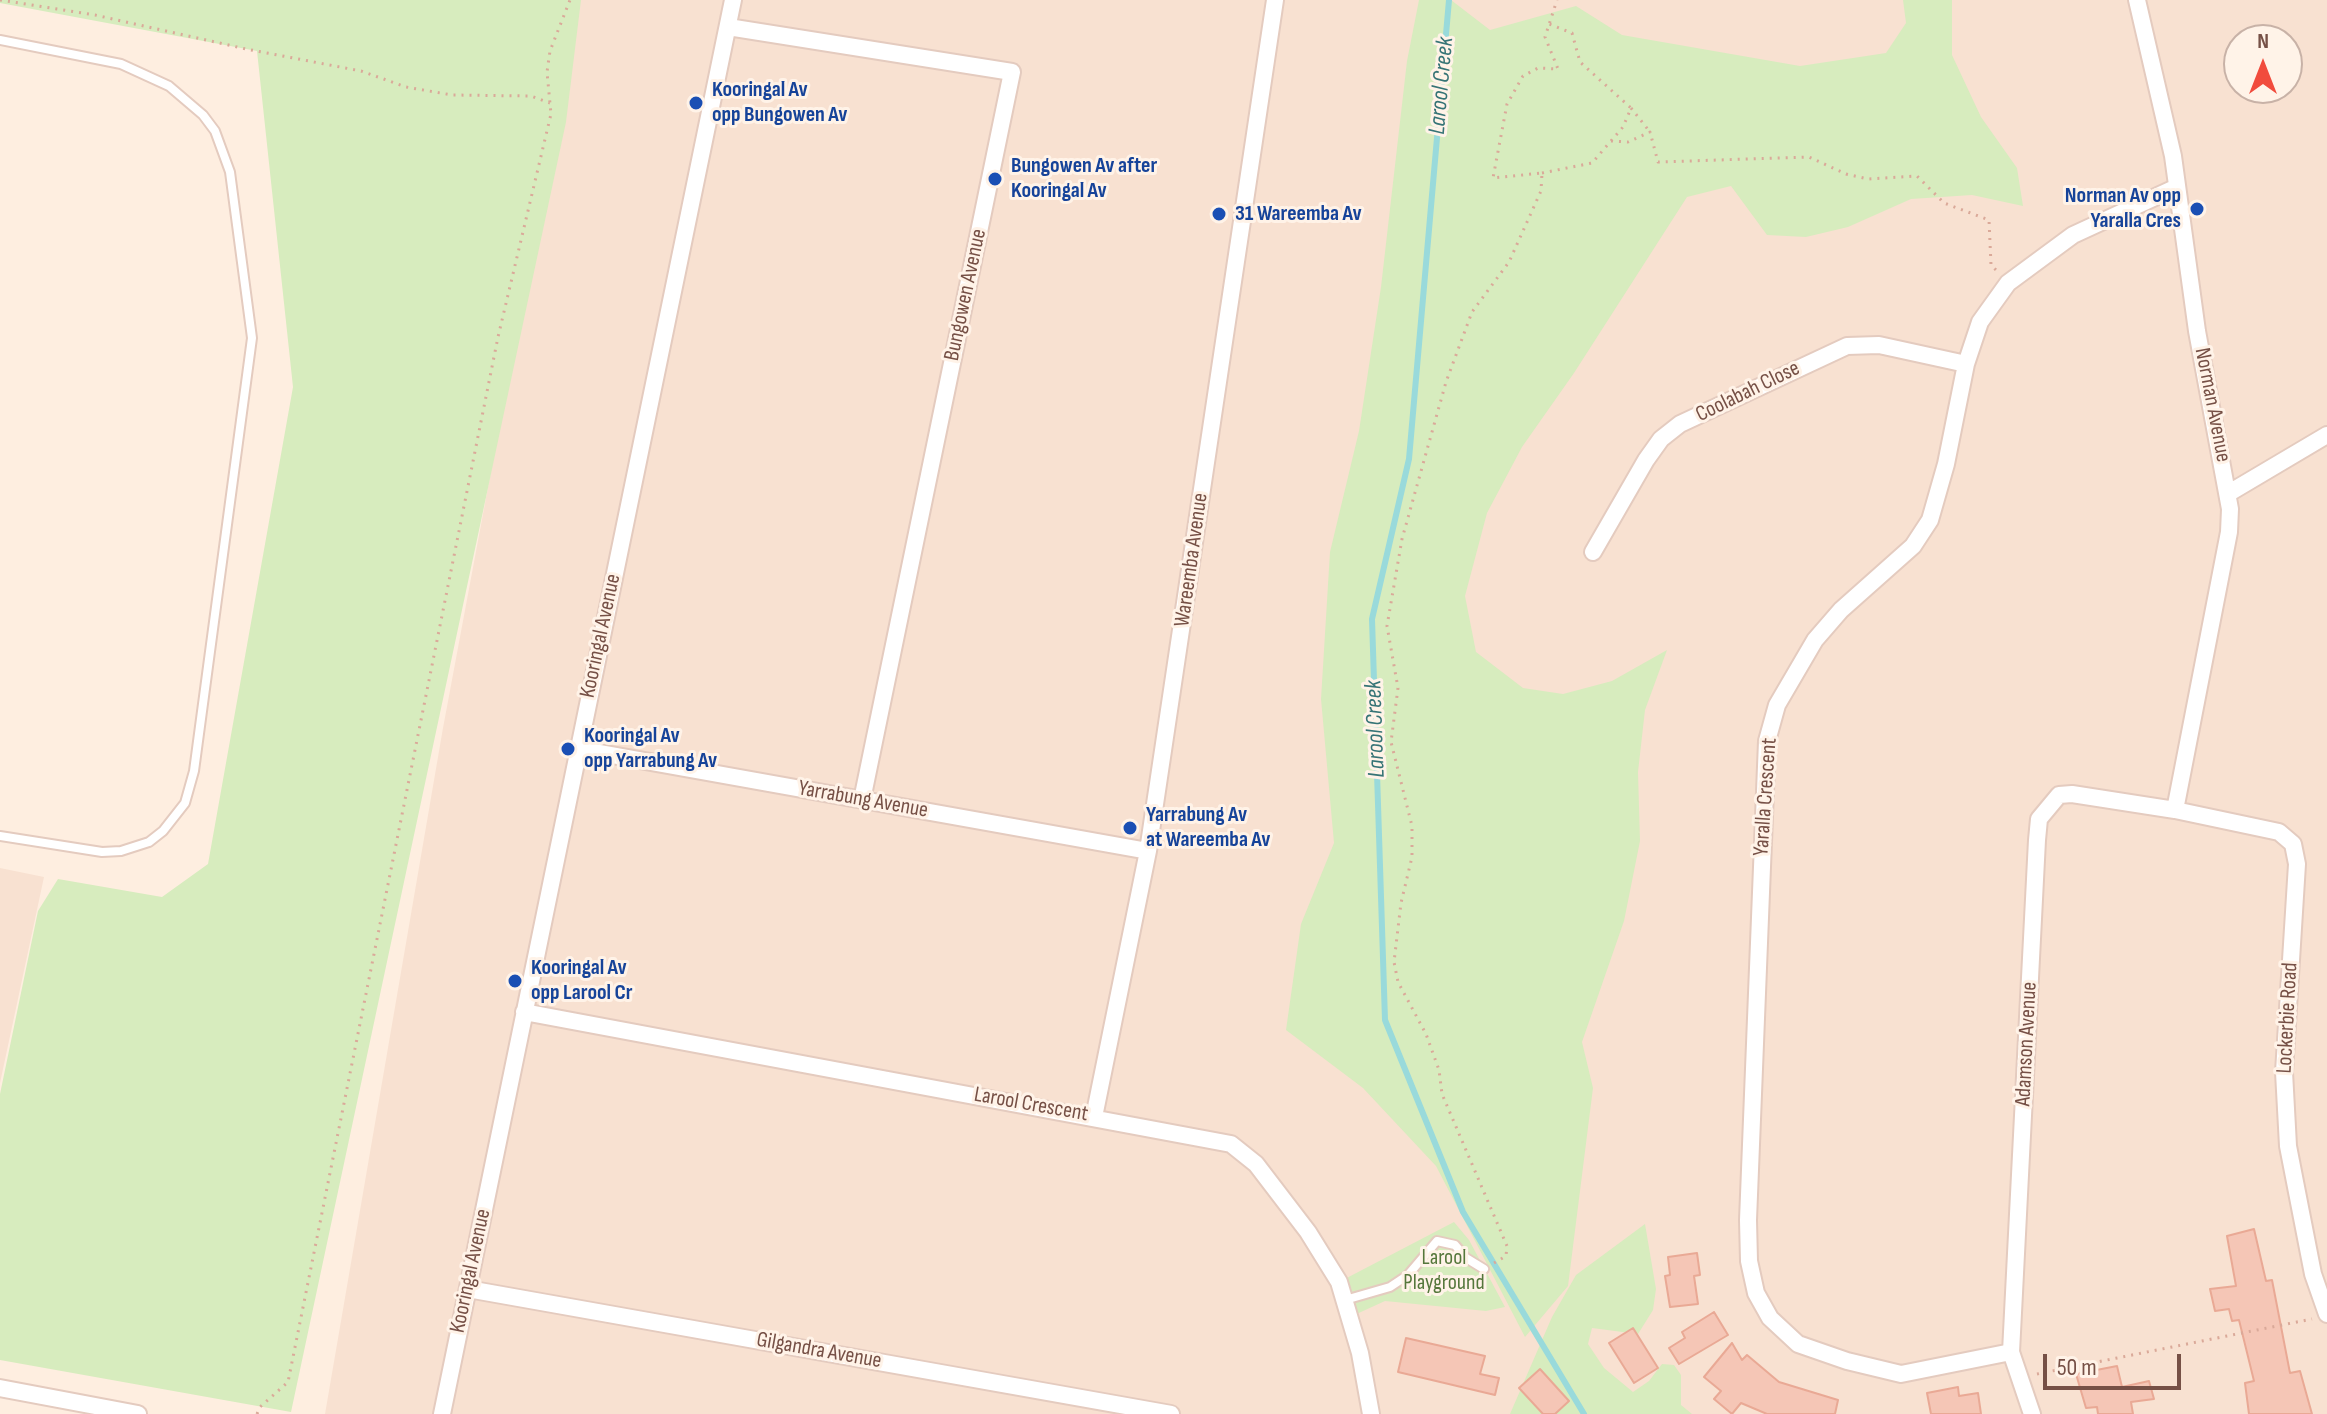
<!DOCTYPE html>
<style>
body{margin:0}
#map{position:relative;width:2327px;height:1414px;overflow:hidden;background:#feeee0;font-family:"Sofia Sans Condensed",sans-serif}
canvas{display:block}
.north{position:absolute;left:2223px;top:24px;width:80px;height:80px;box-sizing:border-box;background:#fff3e8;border:2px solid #c8b2a7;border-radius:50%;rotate:0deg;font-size:22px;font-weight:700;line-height:32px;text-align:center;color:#765046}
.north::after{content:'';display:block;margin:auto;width:28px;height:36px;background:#f14b3c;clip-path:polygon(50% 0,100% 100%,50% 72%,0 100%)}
.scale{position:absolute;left:2043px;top:1354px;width:138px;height:36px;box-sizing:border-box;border:4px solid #765046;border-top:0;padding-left:10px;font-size:24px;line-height:28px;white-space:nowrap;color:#765046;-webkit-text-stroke:6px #fff3e8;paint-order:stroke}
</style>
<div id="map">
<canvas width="2327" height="1414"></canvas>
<div class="north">N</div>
<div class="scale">50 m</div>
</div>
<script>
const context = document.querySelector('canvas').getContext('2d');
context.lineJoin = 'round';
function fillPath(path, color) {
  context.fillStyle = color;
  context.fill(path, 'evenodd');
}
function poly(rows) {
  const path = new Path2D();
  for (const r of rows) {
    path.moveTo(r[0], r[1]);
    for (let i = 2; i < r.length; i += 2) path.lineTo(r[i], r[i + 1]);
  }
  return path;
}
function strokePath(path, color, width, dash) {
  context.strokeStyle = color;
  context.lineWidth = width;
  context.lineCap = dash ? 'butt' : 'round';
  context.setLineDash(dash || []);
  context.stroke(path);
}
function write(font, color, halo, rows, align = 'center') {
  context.font = font + ' "Sofia Sans Condensed",sans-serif';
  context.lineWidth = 6;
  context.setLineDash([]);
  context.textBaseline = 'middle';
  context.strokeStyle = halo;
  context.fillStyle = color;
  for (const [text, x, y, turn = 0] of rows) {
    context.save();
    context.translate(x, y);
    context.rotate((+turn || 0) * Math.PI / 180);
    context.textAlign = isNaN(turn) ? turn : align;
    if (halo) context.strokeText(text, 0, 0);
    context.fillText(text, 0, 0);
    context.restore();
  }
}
fillPath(poly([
 [579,0,2327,0,2327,1414,325,1414,443,728],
 [2239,40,2287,40,2287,88,2239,88],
 [0,868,44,877,0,1083]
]), '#f8e1d1');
fillPath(poly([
 [0,0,581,0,566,122,291,1412,0,1360,0,1094,38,911,58,879,162,897,208,864,293,387,257,51,0,3],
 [1419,0,1451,0,1490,30,1576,6,1622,35,1800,66,1886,53,1906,23,1903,0,1952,0,1952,55,1981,117,2017,168,2023,206,1972,195,1911,199,1848,227,1806,237,1767,235,1731,186,1687,197,1574,373,1522,447,1487,513,1465,596,1476,652,1523,688,1563,694,1612,681,1667,650,1645,710,1638,772,1640,841,1624,921,1582,1042,1593,1088,1568,1286,1525,1337,1436,1166,1363,1088,1286,1030,1301,924,1334,843,1321,699,1330,552,1359,431,1381,287,1407,61],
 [1454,1222,1469,1240,1505,1307,1486,1311,1385,1301,1350,1317,1339,1282],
 [1645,1224,1656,1289,1653,1310,1638,1334,1592,1328,1588,1344,1604,1368,1633,1392,1649,1381,1662,1364,1674,1365,1681,1375,1681,1405,1692,1414,1510,1414,1552,1317,1576,1275]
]), '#d7ecbe');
strokePath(poly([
 [1449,0,1409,459,1372,619,1385,1020,1463,1212,1584,1414]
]), '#99dadb', 6);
const building = poly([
 [2254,1229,2266,1281,2272,1280,2290,1373,2300,1371,2312,1414,2249,1414,2245,1383,2254,1381,2239,1320,2232,1321,2229,1309,2215,1311,2210,1289,2236,1286,2227,1236,2254,1229],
 [1697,1253,1700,1275,1694,1276,1698,1304,1670,1307,1665,1276,1670,1275,1668,1257,1697,1253],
 [1714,1312,1728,1335,1679,1364,1669,1348,1685,1338,1682,1332,1714,1312],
 [1633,1328,1658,1368,1634,1383,1609,1343,1633,1328],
 [1406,1338,1485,1356,1480,1374,1499,1378,1495,1395,1398,1372,1406,1338],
 [1732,1343,1742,1360,1747,1355,1779,1382,1838,1400,1835,1414,1767,1414,1741,1403,1732,1414,1714,1399,1721,1391,1704,1377,1732,1343],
 [2117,1366,2122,1387,2149,1381,2154,1399,2131,1402,2133,1414,2098,1414,2097,1407,2086,1408,2076,1374,2117,1366],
 [1540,1369,1569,1401,1555,1414,1543,1414,1519,1388,1540,1369],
 [1958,1387,1959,1396,1978,1393,1981,1414,1931,1414,1927,1393,1958,1387]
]);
fillPath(building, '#f5c6b6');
strokePath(building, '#e9a995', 2);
const lane = poly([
 [0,40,121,64,169,86,203,115,215,131,230,172,252,338,194,771,185,803,163,831,149,842,121,851,102,852,0,836],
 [1345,1300,1390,1287,1408,1275,1437,1241,1455,1245,1466,1258,1484,1269]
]);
const street = poly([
 [2137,0,2173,156,2197,331,2230,509,2229,532,2175,810],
 [728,27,1012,72,862,800],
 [2229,493,2327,435],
 [1593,552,1646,460,1661,439,1680,424,1847,346,1879,345,1966,364],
 [578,749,1148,851],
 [524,1012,1231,1144,1256,1164,1308,1232,1339,1282,1360,1353,1371,1414],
 [1094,1117,1148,851,1275,0],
 [468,1289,1171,1414],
 [2011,1352,1901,1374,1847,1361,1798,1344,1770,1318,1756,1293,1749,1261,1748,1220,1767,741,1777,705,1815,640,1841,610,1913,546,1930,520,1946,464,1966,364,1980,322,2008,283,2073,235,2177,187],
 [0,1388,138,1414],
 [442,1414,733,0],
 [2032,1414,2011,1352,2037,840,2039,819,2059,795,2072,794,2175,810,2279,832,2293,844,2297,864,2284,1072,2288,1146,2313,1274,2327,1314]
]);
strokePath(lane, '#e4cbbf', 12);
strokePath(street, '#e4cbbf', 20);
strokePath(poly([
 [0,0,95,15,246,49,361,71,406,87,452,95,531,96,550,103],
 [1631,108,1650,132],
 [1611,141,1628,142,1650,132,1658,162,1809,157,1846,174,1868,179,1917,176,1944,203,1989,220,1991,265,1997,271],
 [1542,173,1592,163,1623,127,1631,108,1580,62,1572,33,1549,24],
 [1494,1263,1506,1256,1507,1246,1442,1094,1439,1070,1426,1034,1398,982,1394,962,1401,903,1412,857,1412,826,1391,742,1398,688,1387,626,1402,539,1446,382,1472,312,1509,262,1541,191,1542,173,1493,178,1507,104,1523,76,1538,68,1558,69,1545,37,1557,0],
 [2037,1374,2312,1319],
 [257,1414,260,1407,288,1382,498,337,551,114,547,72,550,51,570,0]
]), '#daa999', 3, [2, 6]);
strokePath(lane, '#fff', 8);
strokePath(street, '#fff', 16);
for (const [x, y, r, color] of [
 [696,103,8,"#1a4fb4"],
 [995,179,8,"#1a4fb4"],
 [2197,209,8,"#1a4fb4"],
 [1219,214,8,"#1a4fb4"],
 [568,749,8,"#1a4fb4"],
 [1130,828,8,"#1a4fb4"],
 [515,981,8,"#1a4fb4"]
]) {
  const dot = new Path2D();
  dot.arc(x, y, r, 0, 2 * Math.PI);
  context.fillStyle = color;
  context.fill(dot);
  strokePath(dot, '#fff3e8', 3);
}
write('bold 22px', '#164399', '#fff3e8', [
 ["Kooringal Av",712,90],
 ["opp Bungowen Av",712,115],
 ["Bungowen Av after",1011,166],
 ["Kooringal Av",1011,191],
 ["Norman Av opp",2181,196,"right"],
 ["Yaralla Cres",2181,221,"right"],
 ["31 Wareemba Av",1235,214],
 ["Kooringal Av",584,736],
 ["opp Yarrabung Av",584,761],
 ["Yarrabung Av",1146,815],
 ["at Wareemba Av",1146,840],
 ["Kooringal Av",531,968],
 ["opp Larool Cr",531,993]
], 'left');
write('22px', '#765046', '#fff3e8', [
 ["Bungowen Avenue",966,295,-78],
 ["Coolabah Close",1748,392,-26],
 ["Norman Avenue",2212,405,79],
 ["Wareemba Avenue",1192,560,-82],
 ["Kooringal Avenue",601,636,-78],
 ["Yaralla Crescent",1766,797,-86],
 ["Yarrabung Avenue",863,800,10],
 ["Lockerbie Road",2288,1018,-87],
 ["Adamson Avenue",2027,1044,-87],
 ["Larool Crescent",1031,1105,10],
 ["Kooringal Avenue",471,1271,-78],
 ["Gilgandra Avenue",819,1351,10]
]);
write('22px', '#55773b', '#fff3e8', [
 ["Larool",1444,1258],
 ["Playground",1444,1283]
]);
write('italic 24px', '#367476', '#fff3e8', [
 ["Larool Creek",1442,86,-85],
 ["Larool Creek",1376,729,-92]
]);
</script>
